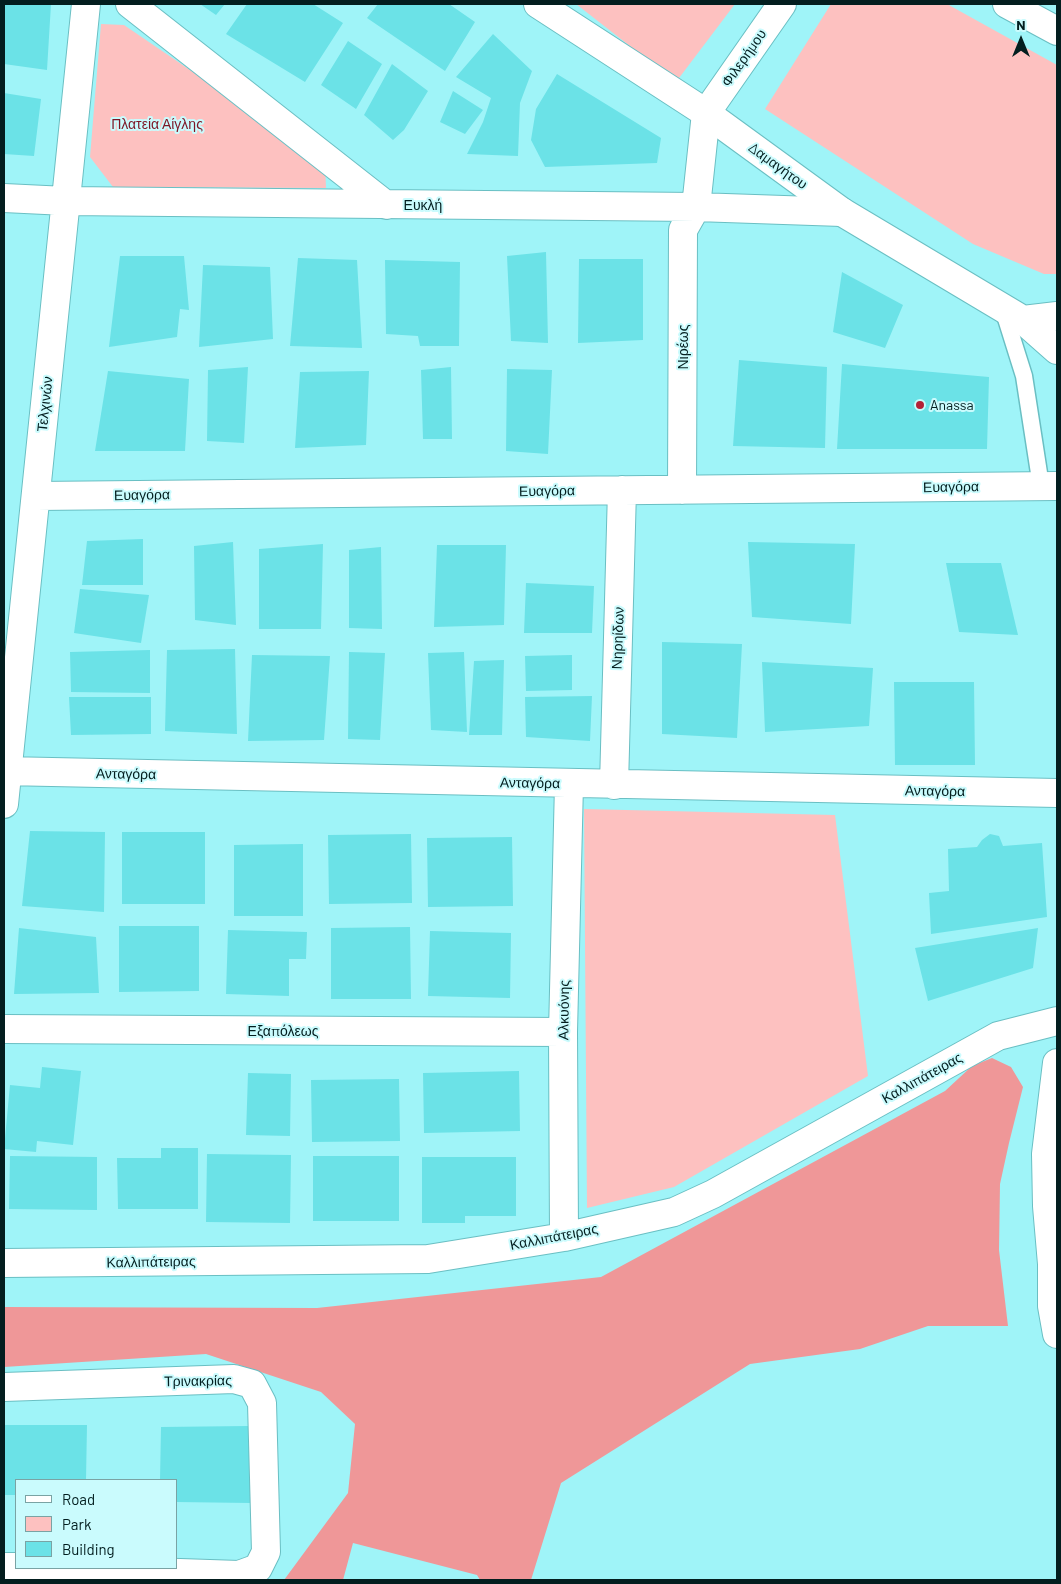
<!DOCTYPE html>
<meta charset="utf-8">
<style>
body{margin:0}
#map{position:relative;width:1061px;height:1584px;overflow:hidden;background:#9ff4f8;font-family:Barlow,sans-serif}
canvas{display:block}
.frame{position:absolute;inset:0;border:5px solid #031e1f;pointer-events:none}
.legend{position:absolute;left:15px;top:1479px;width:162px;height:90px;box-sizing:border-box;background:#cafbfd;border:1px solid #7aa3a4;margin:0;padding:6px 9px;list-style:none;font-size:15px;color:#031e1f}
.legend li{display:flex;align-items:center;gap:10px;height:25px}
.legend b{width:25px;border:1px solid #7aa3a4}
.north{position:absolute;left:996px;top:15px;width:50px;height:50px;-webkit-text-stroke:4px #cafbfd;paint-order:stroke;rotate:0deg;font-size:14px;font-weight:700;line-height:20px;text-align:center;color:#031e1f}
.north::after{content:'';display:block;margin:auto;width:18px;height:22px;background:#031e1f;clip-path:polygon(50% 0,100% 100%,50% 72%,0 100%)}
</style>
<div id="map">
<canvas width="1061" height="1584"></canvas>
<div class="frame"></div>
<ul class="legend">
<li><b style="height:6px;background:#fff"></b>Road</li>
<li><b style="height:14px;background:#fdc1c0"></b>Park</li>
<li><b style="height:14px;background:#6be2e7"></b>Building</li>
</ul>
<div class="north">N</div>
</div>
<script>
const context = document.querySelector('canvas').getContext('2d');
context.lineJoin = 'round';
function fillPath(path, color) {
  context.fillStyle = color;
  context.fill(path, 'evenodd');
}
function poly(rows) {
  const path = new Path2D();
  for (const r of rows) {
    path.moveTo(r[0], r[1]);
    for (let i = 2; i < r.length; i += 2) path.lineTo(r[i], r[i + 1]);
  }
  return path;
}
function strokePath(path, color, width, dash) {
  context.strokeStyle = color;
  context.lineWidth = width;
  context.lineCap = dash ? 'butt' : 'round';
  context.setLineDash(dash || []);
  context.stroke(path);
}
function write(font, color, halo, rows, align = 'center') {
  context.font = font + ' Barlow,sans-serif';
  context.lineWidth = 4;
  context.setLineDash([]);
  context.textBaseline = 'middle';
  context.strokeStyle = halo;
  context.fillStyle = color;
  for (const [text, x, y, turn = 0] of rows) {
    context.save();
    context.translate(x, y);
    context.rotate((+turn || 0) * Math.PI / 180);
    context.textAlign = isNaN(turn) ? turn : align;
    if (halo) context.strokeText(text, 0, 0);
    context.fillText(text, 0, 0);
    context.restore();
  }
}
fillPath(poly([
 [576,4,735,4,676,82],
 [831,4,947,4,1057,65,1057,274,1044,274,973,244,765,109],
 [101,24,124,25,325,162,326,188,113,187,90,157],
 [584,809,835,815,868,1076,674,1187,587,1208]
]), '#fdc1c0');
fillPath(poly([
 [992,1058,1011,1067,1023,1087,1009,1143,1000,1184,999,1250,1008,1326,928,1326,860,1349,750,1364,561,1483,531,1580,480,1580,477,1575,353,1543,343,1580,284,1580,348,1493,355,1424,321,1392,206,1354,4,1367,4,1307,317,1308,601,1277,945,1091,972,1066]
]), '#ef9798');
fillPath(poly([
 [4,4,51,4,47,70,4,64],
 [200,4,225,4,216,15],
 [247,4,313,4,343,23,305,82,226,34],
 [378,4,449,4,475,22,445,71,367,18],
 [493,34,532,71,520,103,518,156,467,154,483,122,491,98,456,77],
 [348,41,382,64,356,109,321,85],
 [392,64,428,91,404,130,393,140,364,115],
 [557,74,661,138,657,163,545,167,531,140,536,109],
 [453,91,483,110,465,134,440,122],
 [4,93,41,99,34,156,4,154],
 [546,252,548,343,511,341,507,256],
 [120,256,184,256,189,310,180,309,177,337,109,347],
 [298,258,357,260,362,348,290,346],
 [579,259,643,259,643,340,578,343],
 [385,260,460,262,459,346,420,346,418,336,386,334],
 [203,265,270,267,273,339,199,347],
 [842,272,903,305,885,348,833,332],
 [739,360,827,367,825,448,733,446],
 [842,364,989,377,987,449,837,449],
 [248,367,244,443,207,441,208,370],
 [451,367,452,439,423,439,421,370],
 [507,369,552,370,548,454,506,451],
 [108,371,189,379,185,451,95,451],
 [369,371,366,445,295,448,300,372],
 [143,539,143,585,82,585,87,541],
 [233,542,236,625,195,620,194,546],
 [748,542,855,544,851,624,752,617],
 [323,544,321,629,259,629,259,549],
 [437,545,506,545,504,625,434,627],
 [381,547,382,629,349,628,349,550],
 [946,563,1001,563,1018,635,959,632],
 [526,583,594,586,592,633,524,633],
 [80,589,149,595,141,643,74,633],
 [662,642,742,644,737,738,662,734],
 [235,649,237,734,165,731,167,650],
 [150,650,150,693,71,692,70,652],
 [349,652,385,653,380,740,348,739],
 [464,652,467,732,431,730,428,653],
 [252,655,330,656,324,740,248,741],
 [572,655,572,690,526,691,525,656],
 [504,660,502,735,469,735,474,661],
 [762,662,873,668,869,726,765,732],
 [894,682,974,682,975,765,895,765],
 [592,696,590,741,526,737,525,697],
 [69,697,151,697,151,734,71,735],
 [30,831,105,832,104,912,22,906],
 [122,832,205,832,205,904,122,904],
 [411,834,412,903,329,904,328,835],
 [990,834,999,836,1003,846,1042,843,1047,917,931,934,929,893,949,891,948,849,977,847,982,840],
 [512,837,513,906,428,907,427,838],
 [303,844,303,916,234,916,234,845],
 [119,926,199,926,199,991,119,992],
 [410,927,411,999,331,999,331,928],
 [19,928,96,937,99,993,14,994],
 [1038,928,1033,968,928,1001,915,948],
 [228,930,307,932,306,959,289,959,289,996,226,994],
 [430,931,511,933,510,998,428,996],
 [42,1067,81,1071,73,1145,37,1141,36,1152,4,1149,10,1085,40,1088],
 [519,1071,520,1131,424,1133,423,1073],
 [248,1073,291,1074,290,1136,246,1135],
 [399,1079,400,1141,312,1142,311,1080],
 [161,1148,198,1148,198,1209,118,1209,117,1158,161,1158],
 [207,1154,291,1155,290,1223,206,1222],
 [10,1156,97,1157,97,1210,9,1209],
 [313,1156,399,1156,399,1221,313,1221],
 [422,1157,516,1157,516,1216,465,1216,465,1223,422,1223],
 [4,1425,87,1425,86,1480,16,1480,16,1495,4,1495],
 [248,1426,251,1503,176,1502,176,1480,160,1480,161,1427]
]), '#6be2e7');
const service = poly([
 [1003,309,1024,376,1041,486]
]);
const minor = poly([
 [130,4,386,205],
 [4,198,66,201,696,207,842,212],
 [682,490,683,230,696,207,706,113,782,4],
 [36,496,1057,486],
 [4,771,1057,793],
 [614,785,622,490],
 [4,804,86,4],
 [4,1029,563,1032],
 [564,1237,563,1032,569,784],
 [4,1263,428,1259,564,1237,674,1212,713,1194,998,1036,1057,1021],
 [4,1387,234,1379,252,1384,262,1403,266,1552,258,1568,239,1575,32,1568],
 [4,1567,16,1567]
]);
const secondary = poly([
 [538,4,706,113,842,212,1023,320,1057,350],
 [1007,4,1057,31],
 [1023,320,1057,316],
 [1057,1063,1046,1154,1047,1206,1052,1264,1052,1306,1057,1334]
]);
strokePath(service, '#6abfc3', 19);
strokePath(minor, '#6abfc3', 30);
strokePath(secondary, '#6abfc3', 30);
strokePath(service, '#fff', 16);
strokePath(minor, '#fff', 28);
strokePath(secondary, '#fff', 28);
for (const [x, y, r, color] of [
 [920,405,5,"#b32037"]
]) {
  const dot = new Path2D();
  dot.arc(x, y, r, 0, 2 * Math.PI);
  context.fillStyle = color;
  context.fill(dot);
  strokePath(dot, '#cafbfd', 2);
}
write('14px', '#031e1f', '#cafbfd', [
 ["Φιλερήμου",744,58,-55],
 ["Δαμαγήτου",778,166,36],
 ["Ευκλή",423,205],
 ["Νιρέως",683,347,-90],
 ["Τελχινών",45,404,-84],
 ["Ευαγόρα",951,487,-1],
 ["Ευαγόρα",547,491,-1],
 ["Ευαγόρα",142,495,-1],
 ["Νηρηίδων",618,638,-88],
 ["Ανταγόρα",126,774,1],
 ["Ανταγόρα",530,783,1],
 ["Ανταγόρα",935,791,1],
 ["Αλκυόνης",564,1010,-89],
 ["Εξαπόλεως",283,1031],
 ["Καλλιπάτειρας",922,1078,-29],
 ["Καλλιπάτειρας",554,1237,-11],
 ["Καλλιπάτειρας",151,1262,-1],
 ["Τρινακρίας",198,1381,-1]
]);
write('14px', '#7e1625', '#cafbfd', [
 ["Πλατεία Αίγλης",157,124]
]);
write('14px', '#031e1f', '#cafbfd', [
 ["Anassa",930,405]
], 'left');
</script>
